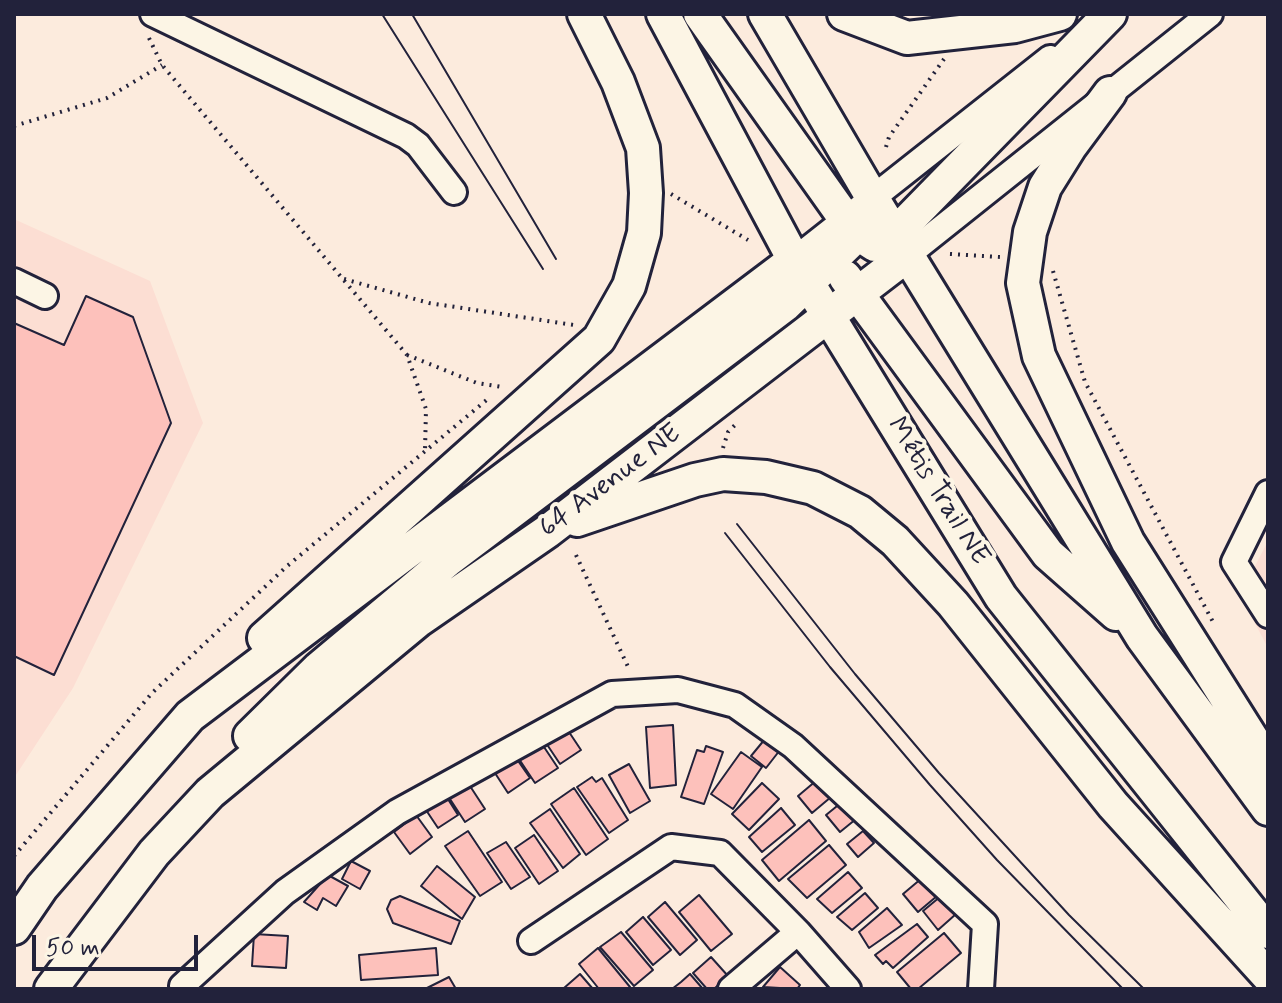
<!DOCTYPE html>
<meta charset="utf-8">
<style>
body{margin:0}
#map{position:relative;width:1282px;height:1003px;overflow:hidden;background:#fcebdd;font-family:Mynerve,sans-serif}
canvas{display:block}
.frame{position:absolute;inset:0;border:16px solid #22223b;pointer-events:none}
.scale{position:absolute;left:32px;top:935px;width:166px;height:36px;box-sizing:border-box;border:4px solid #22223b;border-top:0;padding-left:10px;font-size:24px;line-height:28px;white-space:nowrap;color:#22223b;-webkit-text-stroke:6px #fcf5e5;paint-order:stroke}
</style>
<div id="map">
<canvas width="1282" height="1003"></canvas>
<div class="frame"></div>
<div class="scale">50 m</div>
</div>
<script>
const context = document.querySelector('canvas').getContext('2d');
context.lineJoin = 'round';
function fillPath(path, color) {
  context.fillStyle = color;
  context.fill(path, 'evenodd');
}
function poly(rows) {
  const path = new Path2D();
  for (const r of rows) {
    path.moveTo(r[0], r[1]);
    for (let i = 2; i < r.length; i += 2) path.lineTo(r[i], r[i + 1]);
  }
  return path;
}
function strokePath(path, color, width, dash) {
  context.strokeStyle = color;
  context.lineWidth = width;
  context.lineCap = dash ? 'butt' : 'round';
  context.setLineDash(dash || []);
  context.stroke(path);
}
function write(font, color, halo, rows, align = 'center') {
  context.font = font + ' Mynerve,sans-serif';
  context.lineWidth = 8;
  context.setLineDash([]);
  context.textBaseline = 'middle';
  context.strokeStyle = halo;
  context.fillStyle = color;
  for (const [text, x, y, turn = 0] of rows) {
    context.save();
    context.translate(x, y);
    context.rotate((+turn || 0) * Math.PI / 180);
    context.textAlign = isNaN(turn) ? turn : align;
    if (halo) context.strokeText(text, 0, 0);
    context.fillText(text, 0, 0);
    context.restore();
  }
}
fillPath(poly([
 [14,219,150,281,203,423,73,688,14,778],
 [1268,541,1268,648,1240,595]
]), '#fcded3');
const building = poly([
 [86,296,133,317,171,423,54,675,14,656,14,323,64,345,86,296],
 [673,725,676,785,650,788,646,727,673,725],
 [567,729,581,750,560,764,546,743,567,729],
 [765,739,780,750,766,768,751,756,765,739],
 [542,744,558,768,535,783,519,759,542,744],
 [706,746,723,752,704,804,681,797,697,750,704,752,706,746],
 [741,752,762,767,733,809,711,794,741,752],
 [514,755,530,778,508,793,493,770,514,755],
 [629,764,650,801,630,813,609,775,629,764],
 [592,777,596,782,602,778,628,820,609,833,577,787,592,777],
 [817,780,831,797,812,813,798,796,817,780],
 [468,783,485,809,465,822,448,796,468,783],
 [762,783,779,799,749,830,732,814,762,783],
 [574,788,608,839,586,855,551,804,574,788],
 [446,796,458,815,438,828,426,810,446,796],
 [842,802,856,819,840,832,826,815,842,802],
 [781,808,795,825,762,852,749,837,781,808],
 [550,809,580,854,563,868,530,823,550,809],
 [416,815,432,837,410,854,394,832,416,815],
 [809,820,826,841,779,881,762,860,809,820],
 [468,831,502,882,480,896,445,846,468,831],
 [863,831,874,843,858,857,847,844,863,831],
 [534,835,558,871,539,884,515,848,534,835],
 [506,842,530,877,511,889,487,853,506,842],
 [829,845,846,865,807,898,788,879,829,845],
 [351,861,370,871,360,889,342,879,351,861],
 [437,866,475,897,462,919,421,886,437,866],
 [848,872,862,888,832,913,817,899,848,872],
 [328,875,348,886,336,906,323,898,317,910,304,902,328,875],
 [922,878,937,896,918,912,903,894,922,878],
 [865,893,878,908,852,930,837,917,865,893],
 [699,895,732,934,711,951,679,912,699,895],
 [400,896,460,921,451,944,393,923,387,909,391,900,400,896],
 [941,896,956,914,938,930,923,911,941,896],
 [665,902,697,940,680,955,648,917,665,902],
 [887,908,902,925,869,948,859,932,887,908],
 [643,917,671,950,653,965,626,932,643,917],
 [917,924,928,937,893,968,886,961,883,964,875,955,917,924],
 [621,932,653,970,634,986,600,947,621,932],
 [944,933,961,953,918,989,911,989,897,972,944,933],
 [254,934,288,936,286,968,252,966,254,934],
 [436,948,438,975,361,980,359,955,436,948],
 [598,948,630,987,627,989,599,989,579,964,598,948],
 [711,957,728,976,714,989,707,989,693,973,711,957],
 [780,967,800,985,797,989,763,987,780,967],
 [580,974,593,989,565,989,564,988,580,974],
 [690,974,703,989,672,989,681,982,690,974],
 [449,977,456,989,425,989,449,977]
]);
fillPath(building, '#fdc1bb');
strokePath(building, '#22223b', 2);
const minor = poly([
 [153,14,406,136,418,145,454,192],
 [909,254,1210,14],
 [794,260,1050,58],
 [14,281,45,296],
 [1268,493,1234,562,1268,615],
 [531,941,671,847,720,853,798,932,848,989],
 [182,986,285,892,397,812,612,694,678,690,735,705,793,746,985,924,981,989],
 [731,989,798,932]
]);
const major = poly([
 [663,14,794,260,1001,597,1268,932],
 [700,14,846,220,858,234,875,245],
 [765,14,873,199,1142,637,1268,809],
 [844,14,907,38,1015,26,1060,14],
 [1110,93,1070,147,1045,187,1030,232,1023,283,1039,356,1128,542,1268,764],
 [882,247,1110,14],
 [845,277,1048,554,1116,614],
 [577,520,695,480,723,474,766,477,813,488,860,512,895,541,953,604,1113,805,1268,976],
 [264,638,599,339,629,286,644,233,646,193,643,148,618,82,584,14],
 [250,736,319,668,448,560,785,305,858,234,867,222,873,199],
 [14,928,42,887,190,716,794,260],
 [51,989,154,853,210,793,419,620,548,531,909,254]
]);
strokePath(minor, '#22223b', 30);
strokePath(major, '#22223b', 38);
strokePath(poly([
 [149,38,162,65,407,355,426,409,425,451],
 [14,126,107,98,162,65],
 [886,147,889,137,944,59],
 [671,194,748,240],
 [950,254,1000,257],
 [1053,271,1085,382,1213,622],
 [344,279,429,303,574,325],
 [407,355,477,383,502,387],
 [723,448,728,432,738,422],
 [576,555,630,671],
 [14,856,152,693,286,567,489,398]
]), '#22223b', 4, [2, 6]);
strokePath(minor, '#fcf5e5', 24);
strokePath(major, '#fcf5e5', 32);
strokePath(poly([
 [382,14,543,269],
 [412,14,556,259],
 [737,524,855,674,939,773,1069,915,1144,989],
 [725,533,830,667,930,785,997,860,1123,989]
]), '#22223b', 2);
write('28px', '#22223b', '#fcf5e5', [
 ["64 Avenue NE",611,482,-37],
 ["Métis Trail NE",937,492,58]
]);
</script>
